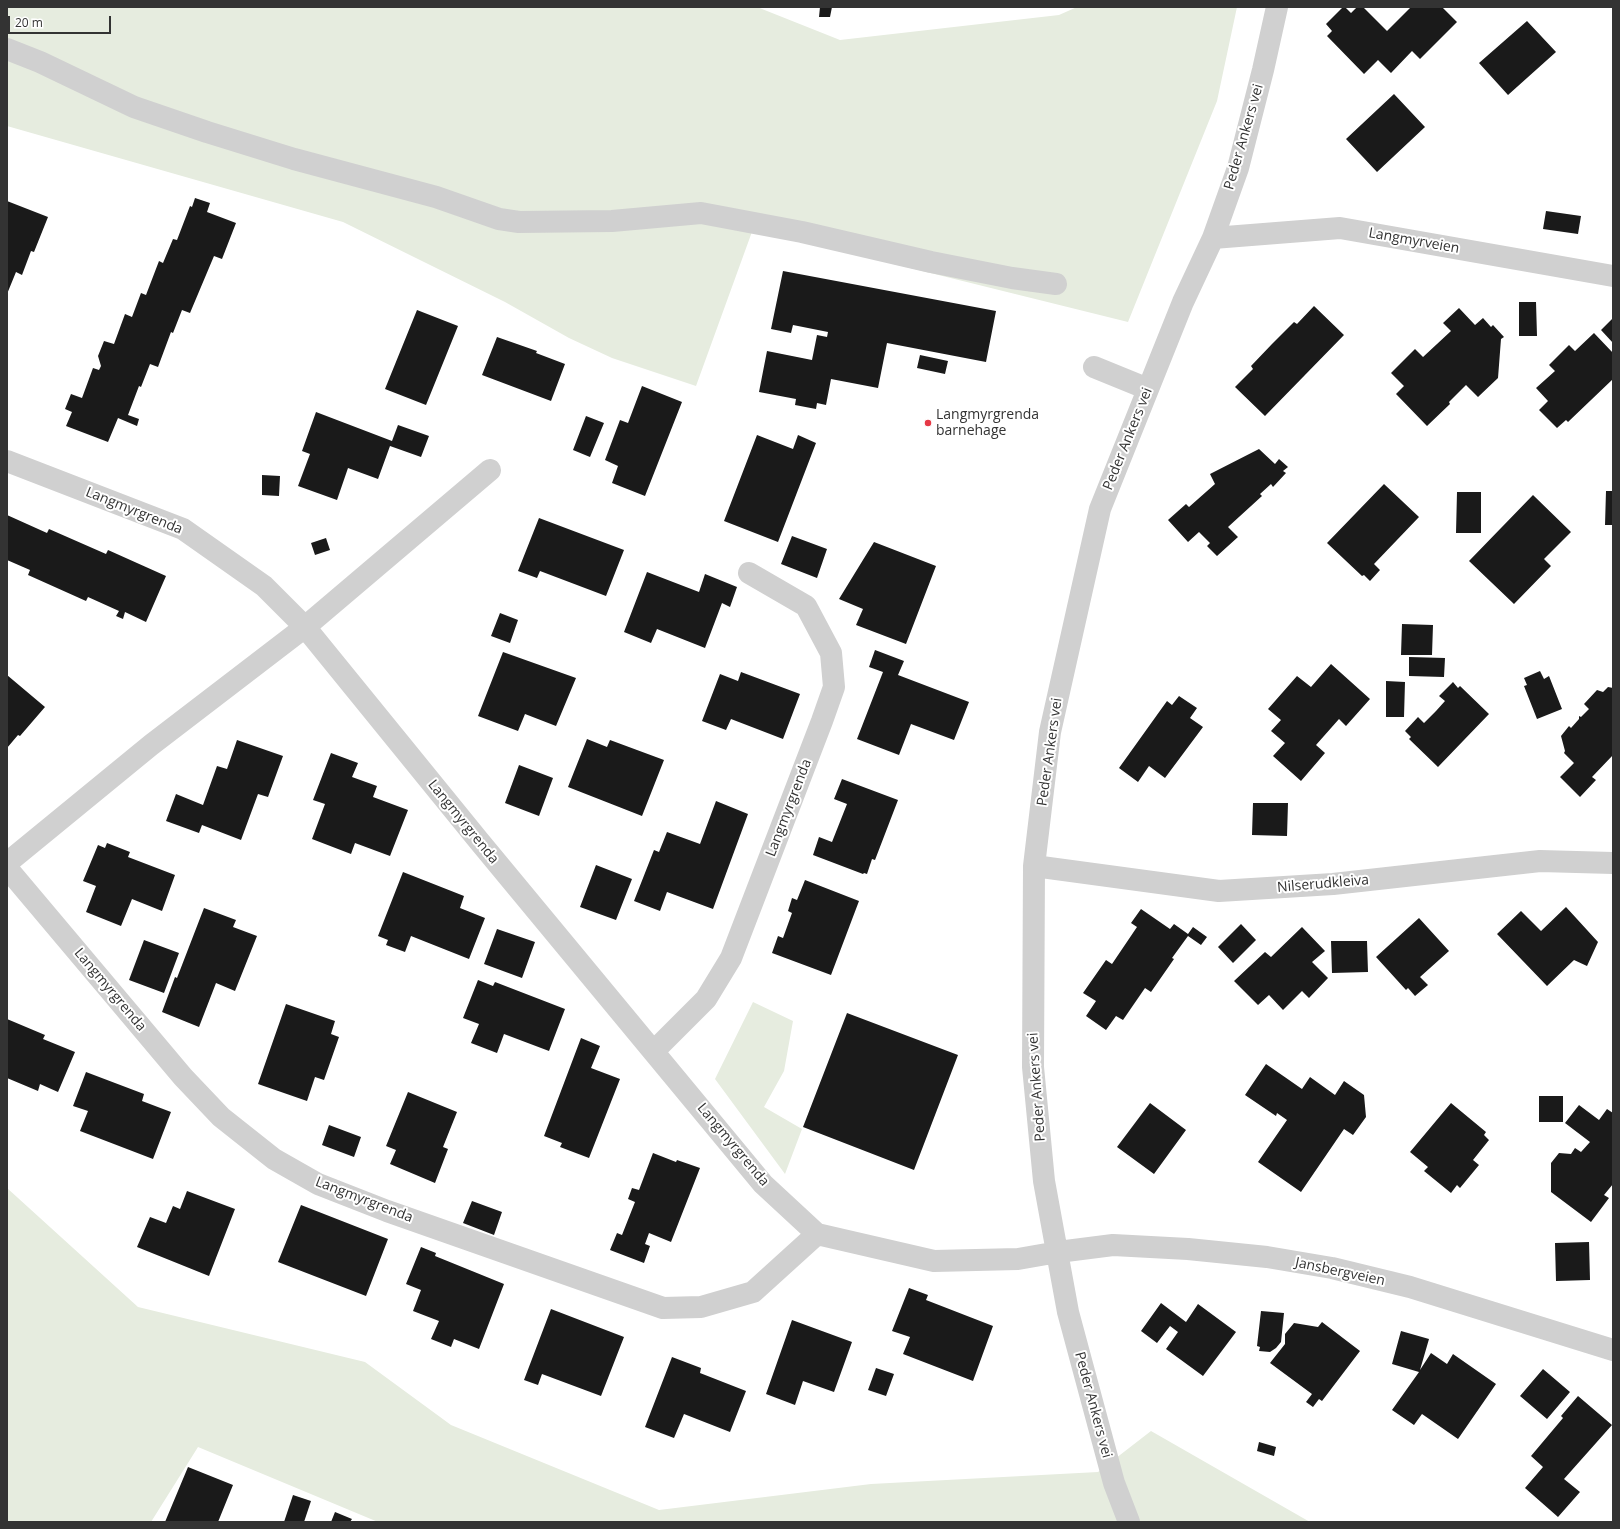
<!DOCTYPE html>
<style>
body{margin:0}
#map{position:relative;width:1620px;height:1529px;overflow:hidden;background:#fff;font-family:"Open Sans",sans-serif}
canvas{display:block}
.frame{position:absolute;inset:0;border:8px solid #333;pointer-events:none}
.scale{position:absolute;left:8px;top:16px;width:103px;height:18px;box-sizing:border-box;border:2px solid #333;border-top:0;padding-left:5px;font-size:12px;line-height:14px;white-space:nowrap;color:#333;-webkit-text-stroke:3px #fff;paint-order:stroke}
</style>
<div id="map">
<canvas width="1620" height="1529"></canvas>
<div class="frame"></div>
<div class="scale">20 m</div>
</div>
<script>
const context = document.querySelector('canvas').getContext('2d');
context.lineJoin = 'round';
function fillPath(path, color) {
  context.fillStyle = color;
  context.fill(path, 'evenodd');
}
function poly(rows) {
  const path = new Path2D();
  for (const r of rows) {
    path.moveTo(r[0], r[1]);
    for (let i = 2; i < r.length; i += 2) path.lineTo(r[i], r[i + 1]);
  }
  return path;
}
function strokePath(path, color, width, dash) {
  context.strokeStyle = color;
  context.lineWidth = width;
  context.lineCap = dash ? 'butt' : 'round';
  context.setLineDash(dash || []);
  context.stroke(path);
}
function write(font, color, halo, rows, align = 'center') {
  context.font = font + ' "Open Sans",sans-serif';
  context.lineWidth = 4;
  context.setLineDash([]);
  context.textBaseline = 'middle';
  context.strokeStyle = halo;
  context.fillStyle = color;
  for (const [text, x, y, turn = 0] of rows) {
    context.save();
    context.translate(x, y);
    context.rotate((+turn || 0) * Math.PI / 180);
    context.textAlign = isNaN(turn) ? turn : align;
    if (halo) context.strokeText(text, 0, 0);
    context.fillText(text, 0, 0);
    context.restore();
  }
}
fillPath(poly([
 [7,7,757,7,840,40,1059,15,1077,7,1237,7,1217,101,1128,322,753,229,696,386,612,358,569,338,505,302,343,222,7,126],
 [753,1002,793,1021,784,1071,764,1107,802,1129,785,1174,715,1079],
 [7,1188,138,1307,365,1362,451,1425,659,1510,871,1484,1098,1472,1151,1431,1310,1522,378,1522,198,1447,151,1522,7,1522]
]), '#e6ecdf');
fillPath(poly([
 [820,7,832,7,830,17,819,17],
 [1343,7,1345,7,1351,13,1357,7,1363,7,1387,31,1411,7,1442,7,1457,22,1420,59,1412,51,1391,73,1378,60,1364,74,1327,36,1332,31,1326,24],
 [1527,21,1556,52,1508,95,1479,63],
 [1394,94,1425,127,1377,172,1346,139],
 [195,198,210,203,207,212,236,223,222,259,214,256,190,313,182,310,173,333,171,332,158,367,150,364,141,387,139,386,128,415,139,419,137,426,118,418,108,442,66,426,72,412,65,409,71,394,82,398,93,368,99,370,101,366,98,356,104,341,114,344,125,314,132,317,141,293,146,295,159,261,163,263,173,239,177,240,190,206,192,207],
 [7,201,48,217,34,252,31,251,22,275,16,272,7,294],
 [1546,211,1581,216,1578,234,1543,229],
 [783,271,996,311,986,362,887,343,878,388,831,379,826,405,817,403,816,409,795,405,796,399,759,392,767,351,812,360,817,335,827,337,828,332,793,325,791,333,771,329],
 [1519,302,1536,302,1537,336,1519,336],
 [1314,306,1344,335,1265,416,1235,387,1253,369,1251,366,1272,344,1294,322,1297,324],
 [1459,308,1475,325,1483,318,1491,327,1493,325,1504,337,1501,339,1498,378,1478,397,1466,385,1449,402,1450,404,1427,426,1396,394,1404,386,1391,373,1415,349,1423,357,1451,331,1443,323],
 [417,310,458,326,426,405,385,389],
 [1613,318,1613,343,1601,330],
 [1594,333,1613,353,1613,379,1568,422,1566,420,1557,428,1539,410,1548,401,1536,388,1555,371,1549,365,1569,345,1575,351],
 [497,337,537,351,536,353,565,364,551,401,482,375],
 [920,355,948,361,945,374,917,368],
 [642,386,682,402,645,496,612,483,618,466,605,460,620,420,628,423],
 [316,412,392,441,398,425,429,436,421,457,390,446,378,479,348,468,337,500,298,486,310,454,302,451],
 [586,416,604,423,590,457,573,450],
 [757,435,793,449,798,435,816,443,778,542,724,521],
 [1259,449,1275,464,1279,459,1288,467,1283,471,1286,473,1273,487,1271,484,1260,494,1262,496,1228,527,1238,537,1217,556,1207,546,1210,543,1199,532,1188,542,1168,520,1186,504,1189,507,1215,484,1210,474],
 [262,475,280,476,279,496,262,495],
 [1384,484,1419,517,1374,564,1380,570,1370,581,1364,575,1362,576,1327,543],
 [1606,491,1613,491,1613,525,1605,525],
 [1457,492,1481,492,1481,533,1456,533],
 [1533,495,1571,532,1544,559,1551,566,1514,604,1469,561],
 [7,515,47,533,49,529,106,554,108,550,166,576,146,622,125,612,123,619,116,616,119,611,88,597,86,601,28,575,30,570,7,560],
 [539,518,624,550,606,596,540,571,537,578,518,571],
 [792,536,827,549,817,578,781,564],
 [326,538,330,550,315,555,311,543],
 [874,542,936,566,906,644,856,625,863,609,839,599],
 [647,572,699,592,705,574,737,587,730,607,722,603,705,648,657,629,651,643,624,632],
 [500,613,518,620,510,643,491,636],
 [1402,624,1433,625,1432,655,1401,655],
 [875,650,904,661,898,675,969,702,954,740,911,724,899,755,857,739,883,672,869,667],
 [503,652,576,678,556,726,525,714,518,731,478,716],
 [1409,657,1445,658,1444,677,1409,676],
 [1331,664,1370,699,1346,726,1339,719,1316,745,1325,753,1301,781,1273,756,1285,743,1271,731,1281,720,1268,709,1297,676,1311,687],
 [1540,671,1544,679,1549,676,1562,709,1537,719,1524,686,1527,685,1524,678],
 [741,672,800,694,783,739,731,719,726,730,702,721,720,674,738,681],
 [7,675,45,707,20,736,18,735,7,748],
 [1386,681,1405,682,1404,717,1386,717],
 [1453,682,1458,688,1460,686,1489,714,1438,767,1409,739,1411,737,1405,731,1418,717,1424,723,1436,711,1445,701,1439,696],
 [1608,687,1613,688,1613,755,1592,777,1596,780,1580,797,1560,777,1574,763,1564,753,1565,751,1561,736,1569,726,1571,728,1579,719,1579,716,1581,717,1589,709,1584,704,1597,690,1603,692],
 [1179,696,1197,708,1190,718,1203,727,1165,778,1149,766,1138,782,1119,768,1167,701,1172,705],
 [587,739,607,747,610,740,664,760,642,816,568,787],
 [237,740,283,756,268,797,258,794,241,840,202,825,199,833,166,821,176,794,203,805,217,766,227,769],
 [331,753,358,763,352,777,377,786,373,797,408,810,390,856,355,843,351,854,312,839,325,804,313,800],
 [519,765,553,778,539,816,505,803],
 [842,779,898,800,875,860,872,859,867,874,864,873,863,874,813,855,819,837,832,842,847,804,834,799],
 [716,801,748,814,713,909,667,892,660,911,634,901,654,850,659,852,667,832,700,844],
 [1253,803,1288,803,1287,836,1252,835],
 [107,843,130,852,128,857,175,875,162,911,132,899,121,926,86,912,96,886,83,881,98,845,105,848],
 [596,865,632,879,616,920,580,907],
 [403,872,464,896,460,908,485,918,469,959,411,936,405,952,386,945,388,940,378,936],
 [805,880,859,901,831,975,772,953,778,936,783,938,792,913,788,911,792,898,797,900],
 [1566,907,1598,942,1587,966,1574,960,1547,986,1497,934,1521,911,1541,931],
 [204,908,236,920,233,927,257,936,235,991,216,983,199,1027,162,1012,175,977,177,978],
 [1141,909,1170,929,1174,924,1188,934,1193,927,1207,937,1201,945,1188,936,1172,958,1174,959,1151,992,1145,988,1123,1020,1116,1016,1106,1030,1086,1016,1096,1001,1083,993,1106,960,1112,964,1137,927,1131,923],
 [1419,918,1449,951,1420,977,1428,985,1415,996,1408,988,1406,990,1376,957],
 [1241,924,1256,940,1233,963,1218,947],
 [1302,927,1325,951,1312,962,1328,978,1309,998,1302,991,1283,1010,1269,995,1258,1005,1234,981,1265,952,1271,957],
 [497,929,535,942,522,978,484,964],
 [144,940,179,953,164,993,129,980],
 [1331,941,1367,941,1368,972,1332,973],
 [478,980,493,986,495,982,565,1009,549,1051,504,1034,497,1053,471,1043,479,1024,463,1018],
 [286,1004,335,1021,331,1034,339,1037,324,1080,315,1077,307,1101,258,1084],
 [847,1013,958,1055,914,1170,803,1127],
 [7,1019,45,1035,43,1039,75,1052,58,1092,40,1084,38,1091,7,1078],
 [581,1038,600,1046,591,1068,620,1079,589,1158,560,1147,562,1143,544,1136],
 [1266,1064,1302,1089,1310,1077,1335,1095,1344,1081,1364,1095,1366,1117,1353,1135,1344,1129,1301,1192,1258,1162,1287,1120,1277,1113,1276,1116,1245,1095],
 [86,1072,144,1094,142,1101,171,1112,153,1159,80,1131,88,1111,73,1106],
 [408,1092,457,1112,443,1147,448,1149,435,1183,390,1164,396,1150,386,1146],
 [1539,1096,1563,1096,1563,1122,1539,1122],
 [1150,1103,1186,1130,1154,1174,1117,1147],
 [1451,1103,1486,1132,1484,1135,1489,1140,1473,1160,1479,1165,1460,1188,1457,1185,1451,1193,1424,1171,1428,1167,1410,1152],
 [1579,1105,1599,1120,1607,1109,1613,1113,1613,1184,1604,1195,1609,1198,1591,1222,1551,1192,1551,1163,1559,1153,1571,1154,1575,1148,1581,1152,1590,1142,1565,1123],
 [329,1125,361,1137,354,1157,322,1145],
 [653,1153,676,1162,677,1160,700,1168,671,1242,649,1233,645,1244,650,1246,644,1263,610,1250,617,1233,622,1235,635,1202,628,1199,632,1188,639,1190],
 [187,1191,235,1209,209,1276,137,1247,150,1217,166,1223,173,1206,180,1209],
 [472,1201,502,1212,494,1235,463,1223],
 [301,1205,388,1239,366,1296,278,1262],
 [1589,1242,1590,1280,1556,1281,1555,1243],
 [421,1247,436,1253,435,1256,504,1284,479,1349,454,1339,451,1347,431,1339,439,1321,413,1311,421,1290,406,1284],
 [909,1288,928,1295,926,1300,993,1326,973,1381,903,1354,910,1337,892,1331],
 [1161,1303,1186,1322,1198,1304,1236,1332,1203,1376,1166,1349,1178,1332,1170,1326,1157,1343,1141,1331],
 [551,1309,624,1337,601,1396,542,1374,538,1385,524,1380],
 [1261,1311,1284,1313,1281,1342,1276,1348,1270,1352,1259,1351,1260,1347,1257,1346],
 [792,1320,852,1342,834,1392,803,1381,795,1405,766,1394],
 [1322,1322,1360,1351,1322,1401,1319,1399,1313,1407,1306,1402,1312,1394,1270,1363,1285,1344,1285,1334,1294,1323,1318,1327],
 [1401,1331,1429,1339,1420,1370,1431,1353,1447,1364,1453,1354,1496,1384,1458,1439,1422,1414,1414,1425,1392,1410,1419,1372,1392,1364],
 [672,1357,701,1368,700,1373,746,1391,730,1432,684,1414,674,1438,645,1427],
 [876,1368,894,1374,886,1396,868,1390],
 [1543,1369,1570,1392,1547,1419,1520,1396],
 [1578,1396,1612,1425,1564,1479,1580,1492,1558,1517,1525,1488,1543,1467,1531,1456,1563,1418,1561,1416],
 [1259,1442,1276,1447,1274,1456,1257,1451],
 [188,1467,233,1485,218,1522,165,1522],
 [293,1495,311,1501,304,1522,284,1522],
 [335,1512,352,1519,350,1522,331,1522]
]), '#1a1a1a');
strokePath(poly([
 [7,49,40,62,134,107,207,132,294,159,436,197,499,219,519,222,612,221,701,213,802,232,931,262,1012,278,1056,284],
 [1213,238,1340,228,1613,276],
 [1094,367,1148,389],
 [7,461,183,529,264,586,305,627,479,841,763,1184,817,1234,934,1261,1018,1259,1058,1252,1113,1245,1188,1249,1267,1257,1332,1268,1410,1287,1613,1350],
 [7,863,151,745,305,627,490,470],
 [1034,866,1219,891,1333,884,1540,861,1613,863],
 [7,868,183,1077,221,1117,274,1159,318,1184,387,1211,663,1308,701,1307,753,1292,817,1234],
 [654,1051,706,999,731,958,822,721,834,687,831,653,806,606,749,573],
 [1129,1522,1114,1483,1068,1312,1044,1181,1033,1067,1034,866,1050,732,1100,509,1183,302,1213,238,1238,168,1263,70,1277,7]
]), '#d0d0d0', 22);
for (const [x, y, r, color] of [
 [928,423,4,"#e63946"]
]) {
  const dot = new Path2D();
  dot.arc(x, y, r, 0, 2 * Math.PI);
  context.fillStyle = color;
  context.fill(dot);
  strokePath(dot, '#fff', 1.5);
}
write('14px', '#333', '#fff', [
 ["Peder Ankers vei",1244,137,-74],
 ["Langmyrveien",1414,241,10],
 ["Peder Ankers vei",1128,439,-68],
 ["Langmyrgrenda",134,511,22],
 ["Peder Ankers vei",1050,752,-82],
 ["Langmyrgrenda",789,808,-69],
 ["Langmyrgrenda",463,822,51],
 ["Nilserudkleiva",1323,884,-5],
 ["Langmyrgrenda",110,990,50],
 ["Peder Ankers vei",1037,1087,-94],
 ["Langmyrgrenda",733,1145,50],
 ["Langmyrgrenda",364,1200,21],
 ["Jansbergveien",1340,1272,12],
 ["Peder Ankers vei",1093,1405,75]
]);
write('14px', '#333', '#fff', [
 ["Langmyrgrenda",936,415],
 ["barnehage",936,431]
], 'left');
</script>
